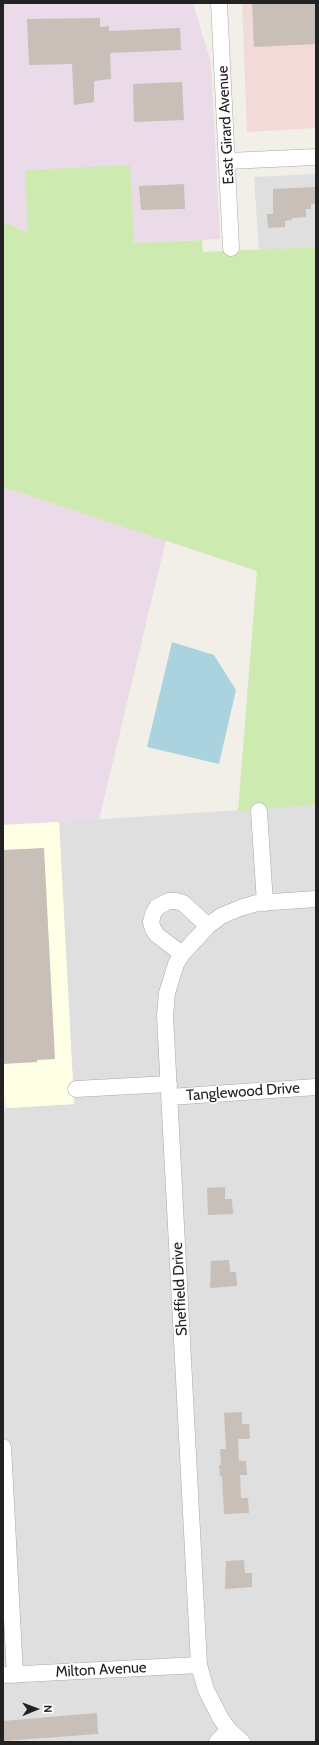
<!DOCTYPE html>
<style>
body{margin:0}
#map{position:relative;width:319px;height:1745px;overflow:hidden;background:#f2efe9;font-family:Cabin,sans-serif}
canvas{display:block}
.frame{position:absolute;inset:0;border:4px solid #222;pointer-events:none}
.north{position:absolute;left:16px;top:1689px;width:40px;height:40px;-webkit-text-stroke:3px #fff;paint-order:stroke;rotate:89deg;font-size:11px;font-weight:700;line-height:16px;text-align:center;color:#222}
.north::after{content:'';display:block;margin:auto;width:14px;height:18px;background:#222;clip-path:polygon(50% 0,100% 100%,50% 72%,0 100%)}
</style>
<div id="map">
<canvas width="319" height="1745"></canvas>
<div class="frame"></div>
<div class="north">N</div>
</div>
<script>
const context = document.querySelector('canvas').getContext('2d');
context.lineJoin = 'round';
function fillPath(path, color) {
  context.fillStyle = color;
  context.fill(path, 'evenodd');
}
function poly(rows) {
  const path = new Path2D();
  for (const r of rows) {
    path.moveTo(r[0], r[1]);
    for (let i = 2; i < r.length; i += 2) path.lineTo(r[i], r[i + 1]);
  }
  return path;
}
function strokePath(path, color, width, dash) {
  context.strokeStyle = color;
  context.lineWidth = width;
  context.lineCap = dash ? 'butt' : 'round';
  context.setLineDash(dash || []);
  context.stroke(path);
}
function write(font, color, halo, rows, align = 'center') {
  context.font = font + ' Cabin,sans-serif';
  context.lineWidth = 3;
  context.setLineDash([]);
  context.textBaseline = 'middle';
  context.strokeStyle = halo;
  context.fillStyle = color;
  for (const [text, x, y, turn = 0] of rows) {
    context.save();
    context.translate(x, y);
    context.rotate((+turn || 0) * Math.PI / 180);
    context.textAlign = isNaN(turn) ? turn : align;
    if (halo) context.strokeText(text, 0, 0);
    context.fillText(text, 0, 0);
    context.restore();
  }
}
fillPath(poly([
 [316,174,316,247,259,250,254,177],
 [316,805,316,1742,3,1742,3,1111,7,1108,74,1104,59,822]
]), '#e0dfdf');
fillPath(poly([
 [242,3,316,3,316,128,247,132]
]), '#f2dad9');
fillPath(poly([
 [3,3,193,3,211,63,220,239,133,243,129,165,28,233,3,221],
 [3,487,166,540,99,820,3,825]
]), '#ebdbe8');
fillPath(poly([
 [59,822,74,1104,7,1108,3,1089,3,825]
]), '#ffffe5');
fillPath(poly([
 [130,165,134,243,202,240,203,252,316,247,316,805,238,811,257,571,3,487,3,221,28,233,25,170]
]), '#cdebb0');
fillPath(poly([
 [172,642,214,655,236,690,219,764,147,747]
]), '#aad3df');
fillPath(poly([
 [252,3,316,3,316,44,254,47],
 [100,18,100,27,109,26,109,31,180,28,181,50,110,53,111,79,94,81,94,102,74,105,72,64,29,65,27,19],
 [182,82,184,120,134,122,133,84],
 [184,184,185,209,141,210,139,186],
 [316,187,316,204,311,204,311,209,306,209,306,217,292,218,292,220,285,221,285,227,268,228,267,214,273,214,273,189],
 [44,848,55,1059,37,1060,37,1062,3,1064,3,850],
 [225,1187,225,1199,232,1199,233,1214,208,1215,207,1188],
 [229,1260,230,1272,236,1272,237,1286,210,1288,211,1261],
 [242,1412,242,1424,249,1424,250,1439,238,1439,239,1461,246,1461,247,1475,240,1475,241,1498,248,1498,249,1513,224,1514,222,1476,220,1477,219,1465,221,1465,220,1449,226,1449,224,1413],
 [244,1560,245,1573,252,1573,252,1587,225,1589,226,1561],
 [97,1713,98,1734,3,1741,3,1721]
]), '#c7bfb8');
const minor = poly([
 [219,3,231,248],
 [228,161,316,157],
 [259,811,265,903],
 [182,954,157,935,153,929,151,922,153,914,157,907,169,901,176,901,183,903,208,926],
 [76,1089,169,1084],
 [170,1097,316,1087],
 [3,1447,15,1675],
 [3,1675,199,1665],
 [217,1742,229,1730],
 [242,1742,229,1730,221,1719,206,1690,199,1665,165,1016,167,993,176,964,182,954,208,926,221,916,240,908,257,903,316,899]
]);
strokePath(minor, '#a9a9a9', 17);
strokePath(minor, '#fff', 16);
write('15px', '#222', '#fff', [
 ["East Girard Avenue",226,125,-93],
 ["Tanglewood Drive",243,1092,-4],
 ["Sheffield Drive",180,1289,-93],
 ["Milton Avenue",101,1670,-3]
]);
</script>
